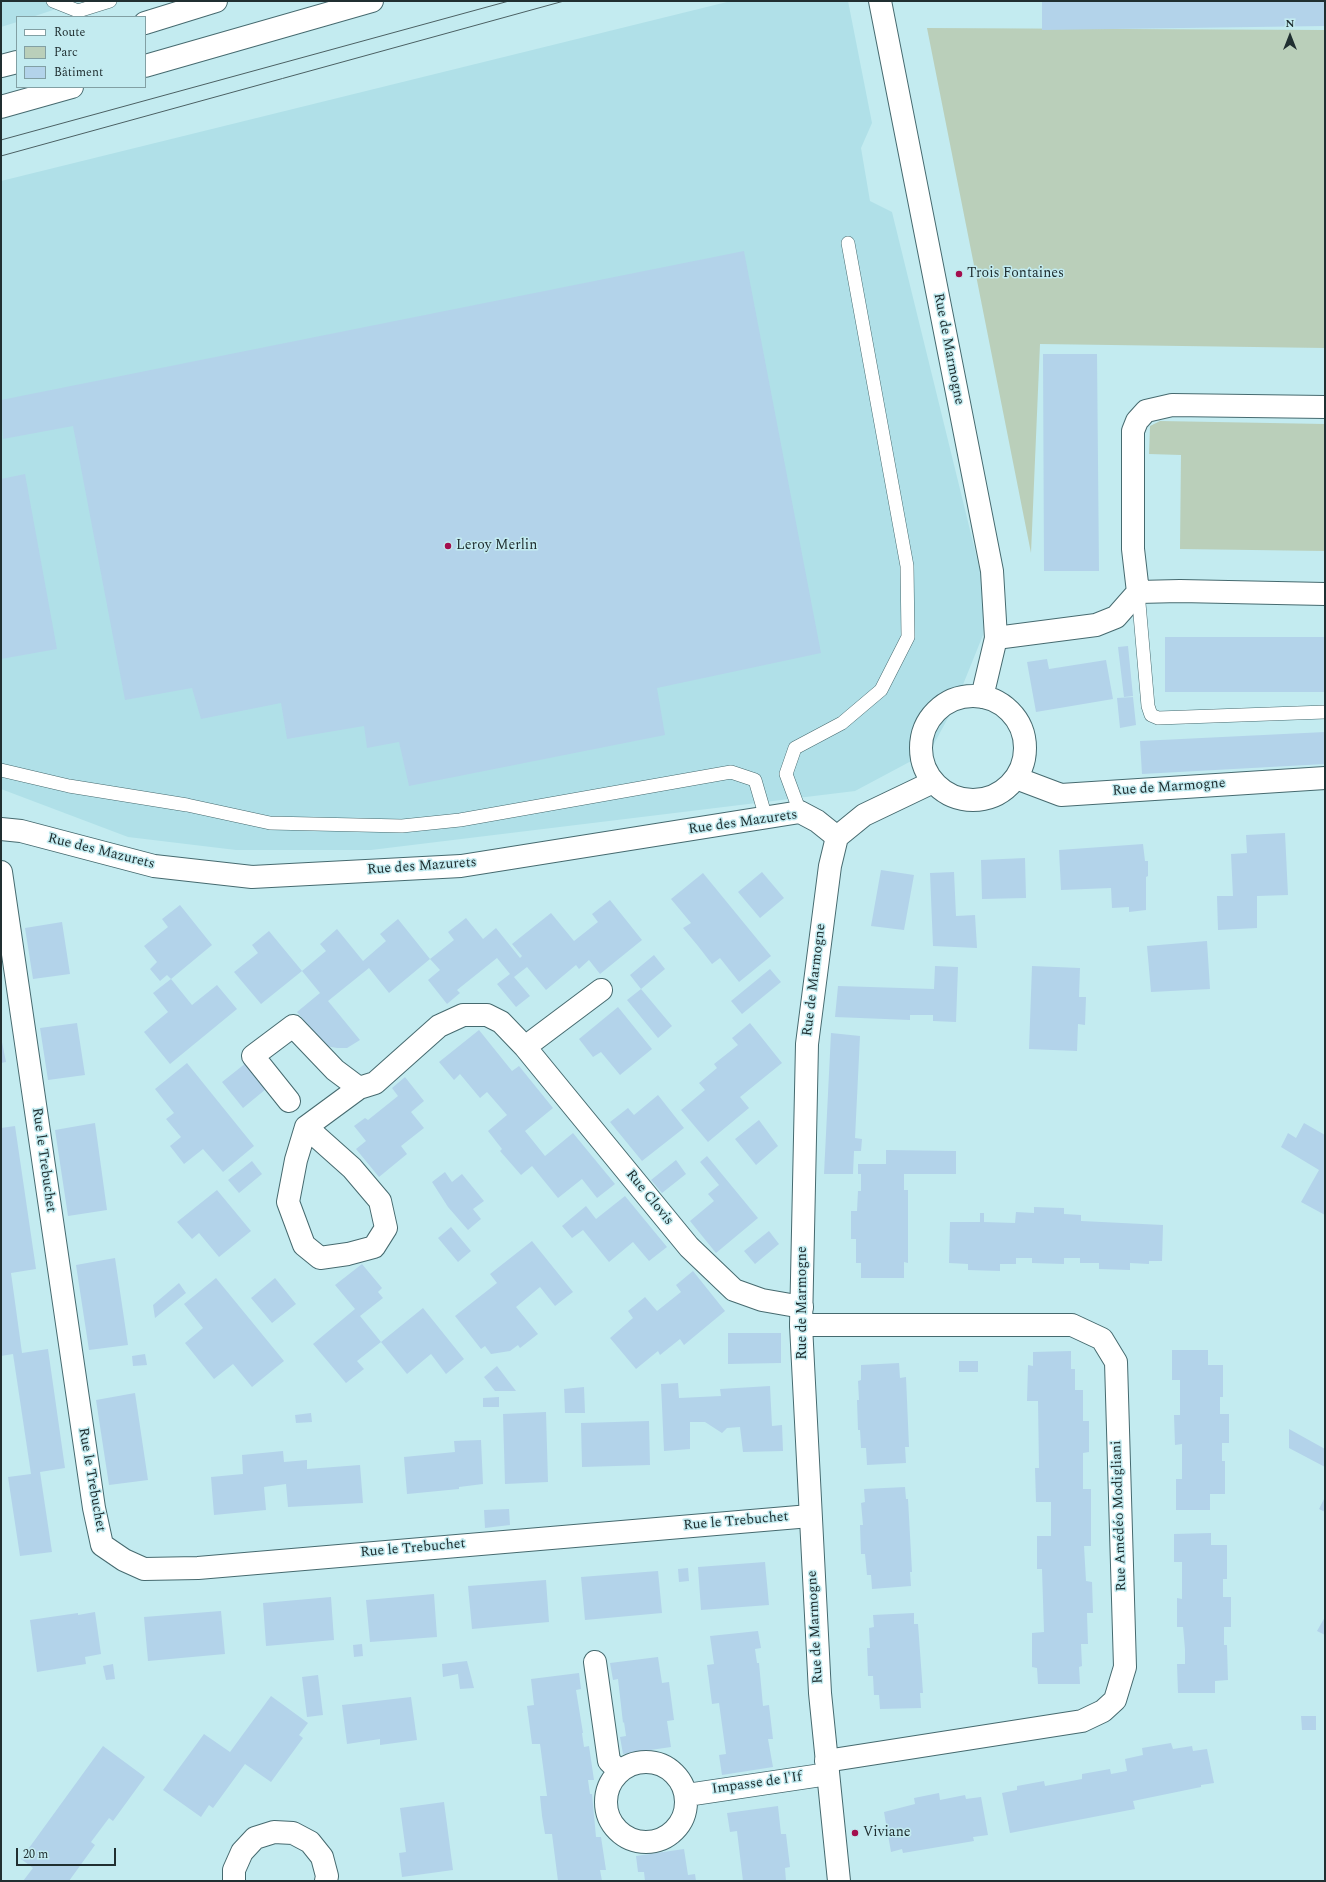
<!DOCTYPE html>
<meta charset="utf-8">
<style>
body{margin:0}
#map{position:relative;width:1326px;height:1882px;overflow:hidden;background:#c3ebf0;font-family:Spectral,serif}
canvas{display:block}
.frame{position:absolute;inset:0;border:2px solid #202f31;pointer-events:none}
.legend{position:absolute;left:16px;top:16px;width:130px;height:72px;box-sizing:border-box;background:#c3ebf0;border:1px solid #82a0a4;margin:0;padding:5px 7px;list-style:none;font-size:12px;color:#202f31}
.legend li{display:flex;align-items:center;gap:8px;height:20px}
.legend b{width:20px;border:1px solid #82a0a4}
.north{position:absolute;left:1270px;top:16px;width:40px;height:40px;-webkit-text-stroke:3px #c3ebf0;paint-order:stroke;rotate:0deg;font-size:11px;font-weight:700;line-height:16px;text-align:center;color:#202f31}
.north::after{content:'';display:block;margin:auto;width:14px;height:18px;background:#202f31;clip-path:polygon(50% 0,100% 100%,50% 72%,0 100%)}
.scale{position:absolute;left:16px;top:1848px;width:100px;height:18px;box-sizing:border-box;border:2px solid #202f31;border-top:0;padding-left:5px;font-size:12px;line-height:14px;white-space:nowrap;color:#202f31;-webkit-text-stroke:3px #c3ebf0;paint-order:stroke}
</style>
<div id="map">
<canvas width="1326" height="1882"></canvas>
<div class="frame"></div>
<ul class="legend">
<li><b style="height:5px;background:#fff"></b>Route</li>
<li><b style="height:11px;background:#bacfba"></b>Parc</li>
<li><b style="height:11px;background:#b3d3ea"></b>Bâtiment</li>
</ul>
<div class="north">N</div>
<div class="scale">20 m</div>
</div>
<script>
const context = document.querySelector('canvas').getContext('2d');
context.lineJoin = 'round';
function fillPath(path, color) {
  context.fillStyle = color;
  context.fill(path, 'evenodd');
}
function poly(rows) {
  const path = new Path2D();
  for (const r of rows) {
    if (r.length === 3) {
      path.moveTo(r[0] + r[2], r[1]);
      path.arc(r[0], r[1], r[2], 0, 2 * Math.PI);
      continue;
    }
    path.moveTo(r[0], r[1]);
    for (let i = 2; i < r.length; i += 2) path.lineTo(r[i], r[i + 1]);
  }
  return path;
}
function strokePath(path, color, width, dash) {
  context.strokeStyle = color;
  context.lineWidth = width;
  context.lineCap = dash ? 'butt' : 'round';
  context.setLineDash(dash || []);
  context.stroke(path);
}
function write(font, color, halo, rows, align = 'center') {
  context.font = font + ' Spectral,serif';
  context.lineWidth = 3;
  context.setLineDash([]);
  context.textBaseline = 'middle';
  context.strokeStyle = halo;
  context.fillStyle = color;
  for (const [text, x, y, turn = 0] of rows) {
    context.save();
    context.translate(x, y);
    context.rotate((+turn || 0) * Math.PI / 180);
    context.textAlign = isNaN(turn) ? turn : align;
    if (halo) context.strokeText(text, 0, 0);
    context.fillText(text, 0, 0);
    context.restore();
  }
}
fillPath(poly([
 [1,1,80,1,32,17,17,17,17,22,1,27],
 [731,1,848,1,872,123,861,148,870,201,892,212,983,583,983,635,954,707,930,751,855,791,371,850,236,850,128,837,1,789,1,181]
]), '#b0e0e8');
fillPath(poly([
 [927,28,1325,30,1325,348,1040,344,1031,553],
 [1160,421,1325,424,1325,551,1180,549,1181,455,1149,454,1150,426]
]), '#bacfba');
fillPath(poly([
 [1042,1,1325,1,1325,26,1042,30],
 [744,251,821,653,657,688,665,735,409,786,399,742,367,748,364,726,287,739,281,703,201,719,192,688,125,700,73,426,3,439,1,400],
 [1043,354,1097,354,1099,571,1044,571],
 [25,474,57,649,1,659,1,479],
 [1165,637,1325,637,1325,692,1165,692],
 [1128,646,1133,696,1124,697,1118,647],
 [1047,659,1049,669,1106,660,1113,699,1036,712,1027,662],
 [1133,697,1136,725,1120,728,1117,698],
 [1325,732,1325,764,1142,774,1140,741],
 [1285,833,1288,895,1257,896,1257,928,1218,930,1217,896,1233,896,1231,854,1247,853,1246,835],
 [1143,844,1145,861,1148,861,1148,876,1146,877,1146,910,1129,912,1129,907,1112,908,1111,888,1061,890,1059,850],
 [1025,858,1026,898,982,899,981,860],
 [881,870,914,875,904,930,871,926],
 [762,872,784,898,760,918,738,892],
 [954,872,956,916,975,915,977,948,933,946,930,873],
 [703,873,771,956,739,982,720,958,712,964,698,946,683,928,691,923,671,899],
 [610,900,642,940,600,974,589,960,579,969,576,965,546,990,527,967,514,977,530,996,516,1007,497,984,510,974,497,958,457,990,460,993,447,1004,428,980,440,970,430,959,454,940,448,932,466,918,483,939,496,928,520,958,522,956,512,944,551,913,574,941,598,922,592,914],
 [180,905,212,945,171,979,167,975,160,981,150,969,157,962,144,946,168,927,162,919],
 [398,919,430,959,389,993,369,968,328,1001,360,1040,347,1048,337,1048,326,1046,297,1012,320,993,302,971,326,951,320,944,337,929,363,961,386,941,380,934],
 [62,922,70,974,33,979,25,928],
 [269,931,302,971,261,1004,234,972,258,953,252,945],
 [1207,941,1210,989,1151,992,1147,946],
 [654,955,665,969,641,989,672,1026,658,1038,627,1000,641,989,630,975],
 [935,966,958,967,956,1022,933,1021,933,1015,910,1015,910,1020,835,1017,838,986,934,989],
 [1032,966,1080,968,1079,997,1086,997,1085,1025,1078,1024,1077,1051,1029,1049],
 [770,969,781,982,742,1014,731,1001],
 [171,979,192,1005,217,985,237,1009,170,1064,144,1032,168,1012,153,993],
 [618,1007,652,1049,620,1075,601,1052,593,1057,579,1039],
 [77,1023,85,1075,48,1080,40,1028],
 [750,1023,782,1063,740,1097,749,1108,708,1142,681,1110,705,1090,699,1083,717,1068,714,1064,738,1045,732,1038],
 [479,1030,512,1071,519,1066,553,1108,525,1131,545,1156,573,1133,615,1184,597,1198,582,1179,558,1198,532,1166,521,1175,500,1151,502,1149,488,1131,507,1115,487,1092,480,1098,460,1074,454,1080,439,1062],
 [831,1033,860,1036,855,1138,862,1139,861,1151,854,1151,853,1174,824,1174],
 [1,1037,6,1062,1,1063],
 [187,1063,254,1146,223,1172,203,1149,184,1164,170,1146,181,1137,166,1119,174,1113,155,1089],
 [246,1063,266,1089,243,1108,222,1082],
 [405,1077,424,1101,411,1112,424,1128,401,1146,407,1154,379,1177,356,1149,366,1141,354,1126,365,1118,368,1120,398,1096,392,1088],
 [658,1095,684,1128,642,1161,610,1122,628,1108,634,1115],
 [759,1120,778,1146,756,1165,735,1139],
 [95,1123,107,1210,68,1216,55,1130],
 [1304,1123,1325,1135,1325,1215,1301,1202,1319,1170,1281,1147,1288,1133,1296,1138],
 [15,1126,36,1269,11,1273,22,1353,48,1349,65,1468,40,1472,52,1552,20,1556,8,1477,31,1474,13,1354,1,1356,1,1128],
 [886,1150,956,1151,956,1174,904,1174,904,1190,908,1190,908,1263,904,1262,904,1278,861,1278,861,1263,856,1263,856,1239,851,1239,851,1211,857,1211,858,1191,861,1191,861,1174,858,1174,858,1164,886,1164],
 [707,1156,758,1218,716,1253,690,1221,714,1201,708,1194,719,1185,700,1162],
 [676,1160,686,1174,662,1193,651,1180],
 [252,1161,262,1174,239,1193,228,1180],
 [445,1172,452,1182,462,1174,484,1201,473,1209,481,1219,468,1230,448,1207,432,1182],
 [217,1190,251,1231,219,1257,199,1233,192,1239,177,1222],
 [625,1196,667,1247,649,1261,633,1242,609,1262,583,1230,572,1238,562,1226,586,1206,596,1219],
 [1034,1207,1064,1208,1064,1214,1081,1215,1081,1221,1163,1225,1162,1261,1149,1261,1149,1264,1130,1263,1130,1270,1099,1269,1099,1263,1080,1263,1080,1258,1064,1258,1064,1264,1063,1264,1032,1263,1032,1258,1016,1258,1016,1264,1000,1264,1000,1271,968,1270,968,1264,949,1263,950,1222,980,1222,980,1213,984,1213,984,1222,1015,1223,1016,1212,1034,1213],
 [451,1227,471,1251,458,1262,438,1238],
 [769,1231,779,1244,755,1264,744,1251],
 [532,1241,573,1292,555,1306,540,1287,516,1307,538,1334,520,1348,518,1345,510,1351,491,1354,485,1346,481,1349,455,1316,497,1283,490,1274],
 [115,1258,128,1345,89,1350,76,1265],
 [362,1264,382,1288,378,1292,383,1298,360,1316,381,1342,357,1361,364,1369,346,1383,313,1344,355,1309,335,1285],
 [693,1271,725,1311,684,1345,680,1339,660,1355,658,1351,636,1369,610,1338,633,1318,628,1311,645,1297,657,1311,681,1292,676,1285],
 [216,1278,284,1361,252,1387,233,1364,214,1379,185,1343,203,1328,184,1304],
 [275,1278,296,1304,272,1323,251,1298],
 [179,1283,186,1293,155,1318,153,1305],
 [423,1308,464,1359,446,1374,431,1354,407,1374,381,1342],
 [728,1333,781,1333,781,1363,728,1364],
 [1172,1350,1208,1350,1208,1365,1223,1365,1223,1397,1220,1397,1220,1414,1229,1414,1229,1443,1222,1443,1222,1461,1225,1461,1225,1494,1210,1494,1210,1510,1176,1510,1176,1479,1182,1479,1182,1444,1175,1445,1174,1415,1180,1415,1180,1380,1172,1380],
 [1071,1351,1071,1369,1075,1369,1075,1390,1083,1390,1083,1421,1089,1421,1089,1452,1083,1453,1083,1489,1091,1489,1091,1546,1084,1546,1086,1581,1092,1582,1093,1613,1087,1613,1088,1644,1081,1644,1082,1666,1079,1667,1080,1684,1038,1684,1037,1668,1032,1667,1032,1633,1044,1632,1042,1569,1037,1569,1037,1536,1051,1536,1051,1502,1036,1502,1035,1468,1039,1468,1038,1401,1027,1401,1028,1365,1033,1366,1033,1352],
 [145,1354,147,1365,133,1366,132,1356],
 [959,1361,978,1361,978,1372,959,1372],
 [899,1363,900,1378,906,1377,909,1447,905,1447,906,1463,867,1465,866,1448,861,1448,860,1430,858,1430,857,1400,859,1400,858,1381,861,1380,861,1365],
 [497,1366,516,1391,495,1391,484,1377],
 [678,1383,679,1398,721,1396,720,1389,770,1386,772,1426,782,1425,783,1451,743,1452,740,1427,727,1428,722,1433,705,1422,690,1422,690,1449,664,1451,661,1384],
 [584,1387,585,1413,565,1413,564,1389],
 [135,1393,148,1480,109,1485,96,1400],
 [499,1397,499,1407,483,1407,483,1398],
 [546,1412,548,1482,505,1484,503,1414],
 [311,1413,312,1422,296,1423,295,1415],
 [649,1421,650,1465,582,1467,581,1423],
 [1289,1429,1325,1449,1325,1467,1289,1448],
 [481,1440,483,1484,459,1487,459,1489,407,1494,404,1457,455,1452,454,1441],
 [283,1451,284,1462,307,1460,307,1469,360,1465,363,1503,288,1507,286,1484,264,1487,266,1510,214,1515,211,1477,243,1474,242,1455],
 [905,1487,906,1499,908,1499,912,1572,910,1572,911,1586,872,1589,871,1575,867,1575,865,1554,861,1554,860,1525,863,1525,861,1503,865,1502,864,1489],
 [1325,1497,1325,1512,1319,1509],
 [509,1509,510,1525,485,1528,484,1510],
 [1211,1533,1211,1545,1227,1545,1227,1579,1223,1579,1223,1597,1231,1597,1231,1627,1224,1627,1224,1645,1227,1645,1228,1680,1215,1681,1215,1693,1178,1693,1177,1664,1185,1664,1185,1649,1183,1627,1177,1627,1177,1598,1182,1599,1182,1562,1174,1562,1174,1534],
 [765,1562,769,1605,701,1610,698,1567],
 [688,1568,689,1581,679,1582,678,1569],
 [658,1571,662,1613,585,1620,581,1577],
 [546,1580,549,1622,472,1629,468,1586],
 [434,1594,437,1637,370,1642,366,1600],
 [331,1597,334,1640,266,1646,263,1603],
 [221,1611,225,1654,148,1661,144,1617],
 [95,1612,101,1654,85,1657,86,1664,37,1672,30,1620,78,1613,78,1615],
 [914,1613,914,1624,918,1624,923,1693,920,1693,921,1708,880,1709,879,1695,874,1695,873,1676,868,1676,867,1648,870,1648,869,1628,874,1627,873,1615],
 [1325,1617,1325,1635,1317,1631],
 [758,1631,761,1648,755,1649,757,1663,759,1663,763,1706,769,1705,773,1739,768,1739,773,1767,722,1775,719,1755,726,1754,719,1703,712,1704,707,1665,714,1664,710,1636],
 [362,1644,363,1656,354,1657,353,1645],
 [658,1657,662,1683,669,1682,674,1720,667,1721,671,1747,623,1754,620,1737,626,1736,624,1722,623,1723,618,1679,613,1680,610,1663],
 [467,1661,474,1688,460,1689,458,1674,443,1677,442,1664],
 [113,1664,115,1679,106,1680,103,1666],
 [579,1673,581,1689,576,1690,583,1733,582,1733,584,1747,589,1746,594,1780,588,1780,590,1794,592,1794,596,1837,601,1837,606,1870,600,1870,602,1881,558,1881,552,1834,545,1834,542,1816,540,1796,547,1796,540,1744,532,1744,527,1706,534,1705,531,1679],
 [318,1675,323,1715,307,1717,302,1677],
 [271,1696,308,1723,299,1735,303,1738,271,1782,245,1764,213,1808,209,1805,201,1817,163,1790,204,1734,230,1752],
 [411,1697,417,1740,380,1745,380,1739,347,1744,342,1705],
 [1301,1716,1316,1716,1316,1730,1302,1730],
 [1171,1743,1173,1749,1192,1746,1193,1751,1207,1749,1214,1783,1201,1785,1201,1787,1133,1801,1135,1809,1010,1833,1002,1793,1017,1790,1017,1786,1044,1781,1045,1786,1082,1779,1082,1774,1110,1769,1111,1774,1127,1771,1125,1759,1143,1755,1142,1748],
 [103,1746,145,1777,113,1821,109,1818,91,1842,95,1845,69,1881,23,1881,33,1868,21,1859],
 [939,1793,940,1800,965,1795,966,1799,981,1797,988,1835,973,1837,974,1841,903,1853,902,1849,891,1852,884,1812,915,1804,914,1798],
 [444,1802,453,1870,402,1877,399,1853,406,1852,400,1808],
 [778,1806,781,1834,786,1834,790,1867,785,1868,786,1881,743,1881,737,1831,730,1832,727,1813],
 [684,1849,688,1875,695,1874,696,1881,645,1881,644,1872,638,1872,636,1856]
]), '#b3d3ea');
const lane = poly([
 [53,1,78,11,110,1],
 [1138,592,1148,706,1151,715,1158,718,1325,712],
 [1,770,69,786,187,805,270,823,402,826,460,820,731,772,755,780,766,818],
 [800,812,786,774,795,748,842,723,881,690,908,637,907,566,848,243]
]);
const street = poly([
 [1325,407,1172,405,1146,411,1137,421,1133,431,1133,549,1138,592,1180,591,1325,594],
 [996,638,1096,625,1116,617,1138,592],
 [1016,778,1061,795,1325,778],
 [1,829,21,831,154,866,252,877,461,866,800,812,817,821,837,837],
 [1,872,94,1508,102,1545,124,1560,144,1569,198,1568,810,1516],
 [525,1047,601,990],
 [289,1101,253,1056,293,1026,335,1070,359,1088,375,1083,439,1026,463,1015,487,1015,501,1022,525,1047,689,1247,734,1290,762,1300,802,1307],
 [306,1127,296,1160,288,1202,304,1245,320,1258,348,1254,374,1247,386,1228,380,1201,352,1168,306,1127,359,1088],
 [801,1325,1072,1325,1102,1339,1116,1362,1125,1667,1115,1700,1103,1711,1082,1721,826,1761],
 [595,1662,609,1761,619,1771],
 [646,1802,40],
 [687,1795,828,1774],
 [234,1881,234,1870,242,1852,255,1838,274,1832,293,1833,310,1842,322,1857,327,1876,326,1881]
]);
const secondary = poly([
 [880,1,992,571,996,638,982,697],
 [973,748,52],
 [839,1881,820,1693,801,1325,807,1044,830,866,837,837,864,815,933,782]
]);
const primary = poly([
 [145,23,216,1],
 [1,66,17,62],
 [145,66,372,1],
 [1,107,72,87]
]);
strokePath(lane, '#466a6f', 14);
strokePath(street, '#466a6f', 24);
strokePath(secondary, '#466a6f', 24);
strokePath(primary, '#466a6f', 24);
strokePath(lane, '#fff', 13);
strokePath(street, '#fff', 22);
strokePath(secondary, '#fff', 22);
strokePath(primary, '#fff', 22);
strokePath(poly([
 [1,140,509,1],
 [1,156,564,1]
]), '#4b6063', 1);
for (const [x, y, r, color] of [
 [959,274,4,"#a30e4e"],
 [448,546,4,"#a30e4e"],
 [855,1833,4,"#a30e4e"]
]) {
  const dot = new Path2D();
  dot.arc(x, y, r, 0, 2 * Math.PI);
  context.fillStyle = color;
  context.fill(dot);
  strokePath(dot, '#c3ebf0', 1.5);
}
write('14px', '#202f31', '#c3ebf0', [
 ["Trois Fontaines",967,274],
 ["Leroy Merlin",456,546],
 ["Viviane",863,1833]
], 'left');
write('14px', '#202f31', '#c3ebf0', [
 ["Rue de Marmogne",948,349,79],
 ["Rue de Marmogne",1169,788,-4],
 ["Rue des Mazurets",743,823,-8],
 ["Rue des Mazurets",101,852,14],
 ["Rue des Mazurets",422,867,-4],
 ["Rue de Marmogne",815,980,-83],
 ["Rue le Trebuchet",43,1160,82],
 ["Rue Clovis",649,1198,51],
 ["Rue de Marmogne",803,1303,-90],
 ["Rue le Trebuchet",91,1480,80],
 ["Rue Amédéo Modigliani",1120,1516,-92],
 ["Rue le Trebuchet",736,1522,-5],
 ["Rue le Trebuchet",413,1549,-5],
 ["Rue de Marmogne",816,1627,-93],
 ["Impasse de l'If",757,1784,-8]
]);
</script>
